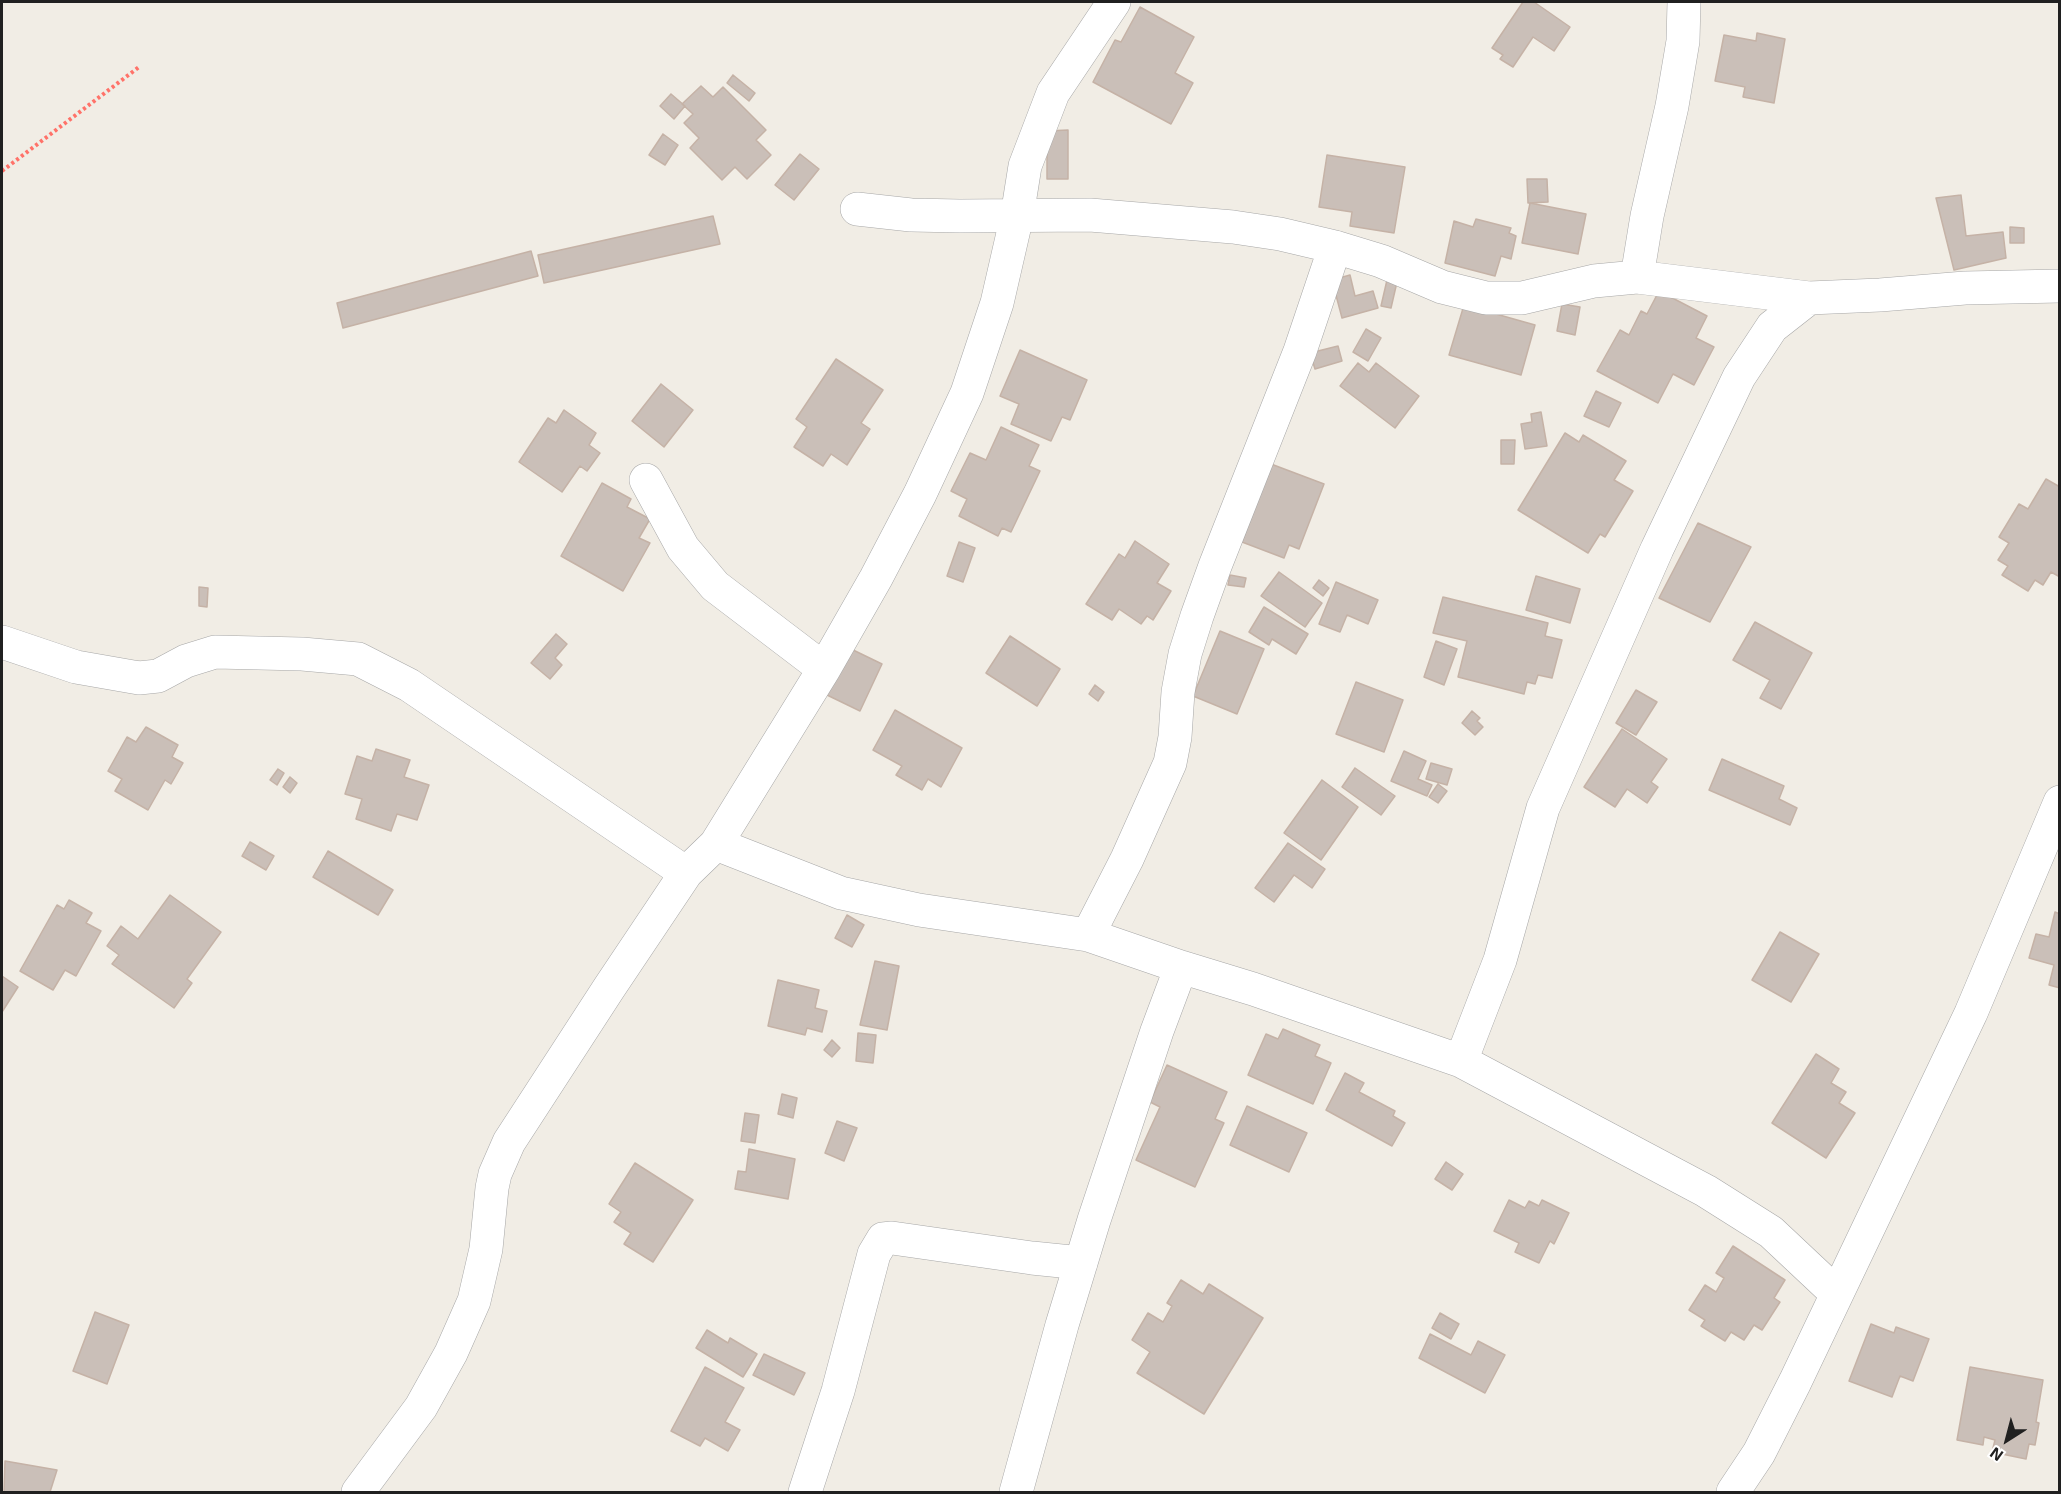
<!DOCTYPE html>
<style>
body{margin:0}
#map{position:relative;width:2061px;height:1494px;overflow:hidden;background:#f1ede5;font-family:"Exo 2",sans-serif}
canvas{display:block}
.frame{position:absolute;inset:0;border:3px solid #202020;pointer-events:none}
.north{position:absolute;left:1977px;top:1410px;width:60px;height:60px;-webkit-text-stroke:4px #fff;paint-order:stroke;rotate:216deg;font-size:16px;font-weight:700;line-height:24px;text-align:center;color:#202020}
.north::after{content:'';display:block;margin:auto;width:21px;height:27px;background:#202020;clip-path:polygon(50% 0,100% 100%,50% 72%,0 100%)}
</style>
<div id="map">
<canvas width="2061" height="1494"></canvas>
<div class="frame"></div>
<div class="north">N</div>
</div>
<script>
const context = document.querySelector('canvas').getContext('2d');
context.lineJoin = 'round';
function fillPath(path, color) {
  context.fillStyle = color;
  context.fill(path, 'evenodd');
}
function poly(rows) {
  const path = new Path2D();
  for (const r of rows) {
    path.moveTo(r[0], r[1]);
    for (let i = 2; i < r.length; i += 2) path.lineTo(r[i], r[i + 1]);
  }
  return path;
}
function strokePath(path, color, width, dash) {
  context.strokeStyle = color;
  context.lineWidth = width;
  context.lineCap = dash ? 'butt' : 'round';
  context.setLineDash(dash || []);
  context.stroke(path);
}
const building = poly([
 [1523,2,1534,2,1570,27,1554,51,1533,37,1513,67,1500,59,1503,55,1492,48,1523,2],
 [1140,7,1194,37,1175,73,1193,83,1171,124,1093,82,1115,40,1121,42,1140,7],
 [1757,33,1785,39,1774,103,1743,97,1745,87,1715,81,1724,35,1756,41,1757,33],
 [733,75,755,93,749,101,727,83,733,75],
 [701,86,713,97,723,87,766,130,756,140,771,155,747,179,735,167,722,180,690,148,699,138,684,123,693,114,682,104,701,86],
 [671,94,685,106,674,119,660,106,671,94],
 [1068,130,1068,179,1047,179,1047,131,1068,130],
 [663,134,678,145,665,165,649,155,663,134],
 [800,154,819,169,794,200,775,185,800,154],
 [1327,155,1405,167,1394,233,1350,226,1352,212,1319,207,1327,155],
 [1527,179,1547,179,1548,202,1528,203,1527,179],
 [1961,195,1966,236,2003,232,2006,258,1954,270,1936,198,1961,195],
 [1530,203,1586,214,1578,254,1522,243,1530,203],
 [713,216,720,244,544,283,538,255,713,216],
 [1476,219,1511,228,1509,233,1516,236,1511,259,1501,256,1495,276,1445,263,1454,221,1473,227,1476,219],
 [2010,227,2024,228,2024,243,2010,243,2010,227],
 [531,251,538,276,343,328,337,303,531,251],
 [1350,275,1355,296,1373,291,1378,308,1342,318,1332,280,1350,275],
 [1387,280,1397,282,1391,308,1381,306,1387,280],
 [1659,291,1707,316,1696,338,1714,347,1694,385,1673,374,1658,403,1597,371,1620,330,1629,335,1641,311,1647,314,1659,291],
 [1562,304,1580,307,1575,335,1557,331,1562,304],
 [1464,305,1535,325,1521,375,1449,355,1464,305],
 [1366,329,1381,338,1368,361,1353,352,1366,329],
 [1338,346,1342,361,1315,369,1310,353,1338,346],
 [1020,350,1087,380,1070,420,1062,417,1051,441,1011,424,1019,404,1000,396,1020,350],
 [836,359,883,390,861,423,870,429,847,465,831,454,823,466,794,447,807,427,796,419,836,359],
 [1358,363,1369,372,1376,363,1419,396,1395,428,1340,386,1358,363],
 [661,384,693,410,664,447,632,421,661,384],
 [1596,391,1621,403,1609,427,1584,416,1596,391],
 [564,410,596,433,589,445,600,453,587,471,580,466,562,492,519,462,548,418,556,423,564,410],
 [1541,412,1547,446,1525,449,1521,424,1532,422,1531,414,1541,412],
 [1001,427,1039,445,1029,466,1040,471,1011,532,1002,528,998,536,959,516,967,499,951,491,970,453,986,460,1001,427],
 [1565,433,1579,442,1583,435,1626,461,1614,480,1633,491,1605,537,1600,534,1588,553,1518,510,1565,433],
 [1501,440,1515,440,1514,464,1501,464,1501,440],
 [1271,464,1324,484,1299,549,1289,545,1284,558,1242,542,1271,464],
 [2046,479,2060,487,2060,577,2051,572,2043,585,2035,580,2028,591,2002,575,2008,566,1998,560,2009,543,1999,537,2019,504,2028,509,2046,479],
 [602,483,631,499,627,507,650,519,639,538,650,543,623,591,561,556,602,483],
 [1698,523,1751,547,1710,622,1659,598,1698,523],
 [1135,541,1169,564,1157,583,1171,591,1153,620,1147,616,1141,624,1119,609,1112,620,1086,604,1119,554,1125,558,1135,541],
 [959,542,975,548,963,582,947,576,959,542],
 [1279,572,1322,603,1305,627,1261,596,1279,572],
 [1230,575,1246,578,1244,587,1228,585,1230,575],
 [1536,576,1580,589,1570,623,1526,610,1536,576],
 [1319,580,1329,588,1323,596,1313,588,1319,580],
 [1336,582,1378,600,1368,624,1347,615,1340,632,1319,624,1336,582],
 [199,587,208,588,207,607,199,606,199,587],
 [1443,597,1548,623,1545,636,1562,640,1552,678,1538,675,1535,684,1527,682,1524,694,1458,677,1467,641,1433,633,1443,597],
 [1264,607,1308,634,1296,654,1272,639,1269,645,1249,632,1264,607],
 [1755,622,1812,653,1781,709,1760,698,1770,680,1733,660,1755,622],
 [1220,631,1264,649,1237,714,1193,696,1220,631],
 [556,634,567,644,555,658,562,665,550,679,531,663,556,634],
 [1010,636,1060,669,1037,706,986,673,1010,636],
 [1436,641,1457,649,1444,685,1424,677,1436,641],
 [849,648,882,664,860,711,827,695,849,648],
 [1356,682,1403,700,1384,752,1336,734,1356,682],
 [1095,685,1104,692,1098,701,1089,694,1095,685],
 [1636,690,1657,702,1636,735,1616,723,1636,690],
 [895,710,962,748,941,787,928,779,922,790,896,775,902,766,873,750,895,710],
 [1472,711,1480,718,1477,721,1483,727,1475,735,1462,723,1472,711],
 [146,727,178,745,172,757,183,763,171,784,165,780,148,810,115,791,122,779,108,771,127,737,136,742,146,727],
 [1622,729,1667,759,1651,782,1658,787,1647,803,1627,789,1615,807,1584,787,1622,729],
 [376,749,410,760,404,777,429,785,417,820,397,814,391,831,356,819,362,799,345,794,357,756,372,761,376,749],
 [1404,751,1426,761,1418,779,1432,785,1427,796,1391,781,1404,751],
 [1722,759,1784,786,1779,799,1797,808,1790,825,1709,790,1722,759],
 [1431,763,1452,769,1447,785,1426,779,1431,763],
 [1355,768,1395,796,1381,815,1342,787,1355,768],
 [278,769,284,773,277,785,270,780,278,769],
 [290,777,297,783,290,793,283,787,290,777],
 [1322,780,1358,807,1321,860,1284,833,1322,780],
 [1438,784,1447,791,1438,803,1429,797,1438,784],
 [250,842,274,856,266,870,242,856,250,842],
 [1288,843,1325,869,1312,888,1294,875,1274,902,1255,888,1288,843],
 [328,851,393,890,378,915,313,877,328,851],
 [170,895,221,932,187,979,192,983,174,1008,112,964,119,955,107,946,121,926,138,939,170,895],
 [69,900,92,913,86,923,101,931,76,976,65,970,53,990,20,971,57,905,64,909,69,900],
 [2055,912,2060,914,2060,988,2049,985,2054,965,2029,958,2036,934,2049,937,2055,912],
 [847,915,864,925,852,947,835,938,847,915],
 [1780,932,1819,954,1791,1002,1752,980,1780,932],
 [875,961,899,966,887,1030,860,1025,875,961],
 [2,976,18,987,2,1012,2,976],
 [778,980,819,990,815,1008,827,1011,822,1032,807,1028,805,1035,768,1026,778,980],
 [1283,1029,1320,1045,1315,1056,1331,1063,1313,1104,1248,1075,1266,1034,1278,1039,1283,1029],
 [858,1033,876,1035,873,1063,856,1061,858,1033],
 [832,1040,840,1048,832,1057,824,1050,832,1040],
 [1816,1054,1839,1069,1831,1083,1846,1092,1839,1103,1855,1113,1826,1158,1772,1123,1816,1054],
 [1167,1065,1227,1092,1215,1119,1224,1123,1195,1187,1136,1160,1160,1107,1150,1102,1167,1065],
 [1345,1073,1364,1083,1359,1092,1395,1111,1393,1116,1405,1123,1392,1146,1326,1110,1345,1073],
 [782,1094,797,1098,793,1118,778,1114,782,1094],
 [1247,1106,1307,1133,1289,1172,1230,1145,1247,1106],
 [745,1113,759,1115,755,1143,741,1141,745,1113],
 [837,1121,857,1128,844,1161,825,1153,837,1121],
 [749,1149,795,1159,788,1199,735,1189,738,1171,746,1172,749,1149],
 [1446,1162,1463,1174,1452,1190,1435,1179,1446,1162],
 [635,1163,693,1200,653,1262,624,1244,631,1233,614,1222,621,1212,609,1204,635,1163],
 [1509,1200,1525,1208,1529,1201,1539,1206,1542,1200,1569,1213,1554,1244,1550,1241,1539,1263,1515,1252,1519,1243,1494,1231,1509,1200],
 [1733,1246,1785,1280,1774,1298,1780,1302,1762,1330,1754,1325,1744,1340,1731,1332,1725,1341,1701,1326,1705,1320,1689,1310,1705,1285,1716,1292,1724,1278,1716,1273,1733,1246],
 [1181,1280,1203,1294,1209,1284,1263,1318,1204,1414,1137,1373,1150,1352,1132,1340,1148,1313,1163,1322,1172,1306,1167,1303,1181,1280],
 [95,1312,129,1325,107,1384,73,1371,95,1312],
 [1440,1313,1459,1324,1451,1339,1432,1328,1440,1313],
 [1871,1324,1894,1333,1896,1327,1929,1339,1913,1381,1900,1376,1892,1397,1849,1381,1871,1324],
 [707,1330,728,1343,730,1338,757,1354,743,1377,696,1348,707,1330],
 [1430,1334,1471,1355,1478,1341,1505,1355,1485,1393,1419,1358,1430,1334],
 [764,1354,805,1373,794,1395,753,1375,764,1354],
 [705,1367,744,1388,725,1422,740,1430,728,1451,705,1438,700,1446,671,1431,705,1367],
 [1970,1367,2043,1380,2036,1422,2039,1423,2035,1445,2029,1444,2026,1459,1992,1452,1995,1440,1984,1437,1983,1445,1957,1440,1970,1367],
 [5,1461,57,1470,50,1492,4,1492,5,1461]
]);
fillPath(building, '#cabfb8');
strokePath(building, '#c5b2a6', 1.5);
const street = poly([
 [857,209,911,215,960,216,1090,215,1233,227,1280,234,1335,247,1381,261,1442,287,1486,298,1522,298,1594,281,1637,277,1809,298,1880,295,1965,288,2060,286],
 [1637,277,1647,216,1672,106,1683,41,1684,2],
 [646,480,683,548,715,586,824,669],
 [2,642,76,667,139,678,158,676,186,661,215,652,302,654,358,659,409,685,686,873],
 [716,844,841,893,919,910,1088,935,1181,967,1253,989,1461,1061,1706,1191,1771,1232,1837,1294],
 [1088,935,1127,859,1170,763,1175,737,1178,692,1185,654,1197,616,1215,566,1300,351,1335,247],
 [1461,1061,1500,960,1543,808,1657,549,1739,377,1772,327,1809,298],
 [358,1492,421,1407,451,1353,474,1301,486,1249,492,1188,495,1174,509,1142,609,988,686,873,716,844,824,669,876,578,920,494,967,393,997,303,1017,216,1025,166,1053,93,1114,2],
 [805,1492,838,1391,874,1254,883,1239,892,1238,1032,1258,1081,1263],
 [1016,1492,1062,1325,1094,1220,1157,1031,1181,967],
 [1733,1492,1759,1453,1795,1382,1971,1013,2060,802]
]);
strokePath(street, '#a7a7a7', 34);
strokePath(poly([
 [2,171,139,67]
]), '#ff7269', 4, [3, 3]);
strokePath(street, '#fff', 33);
</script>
